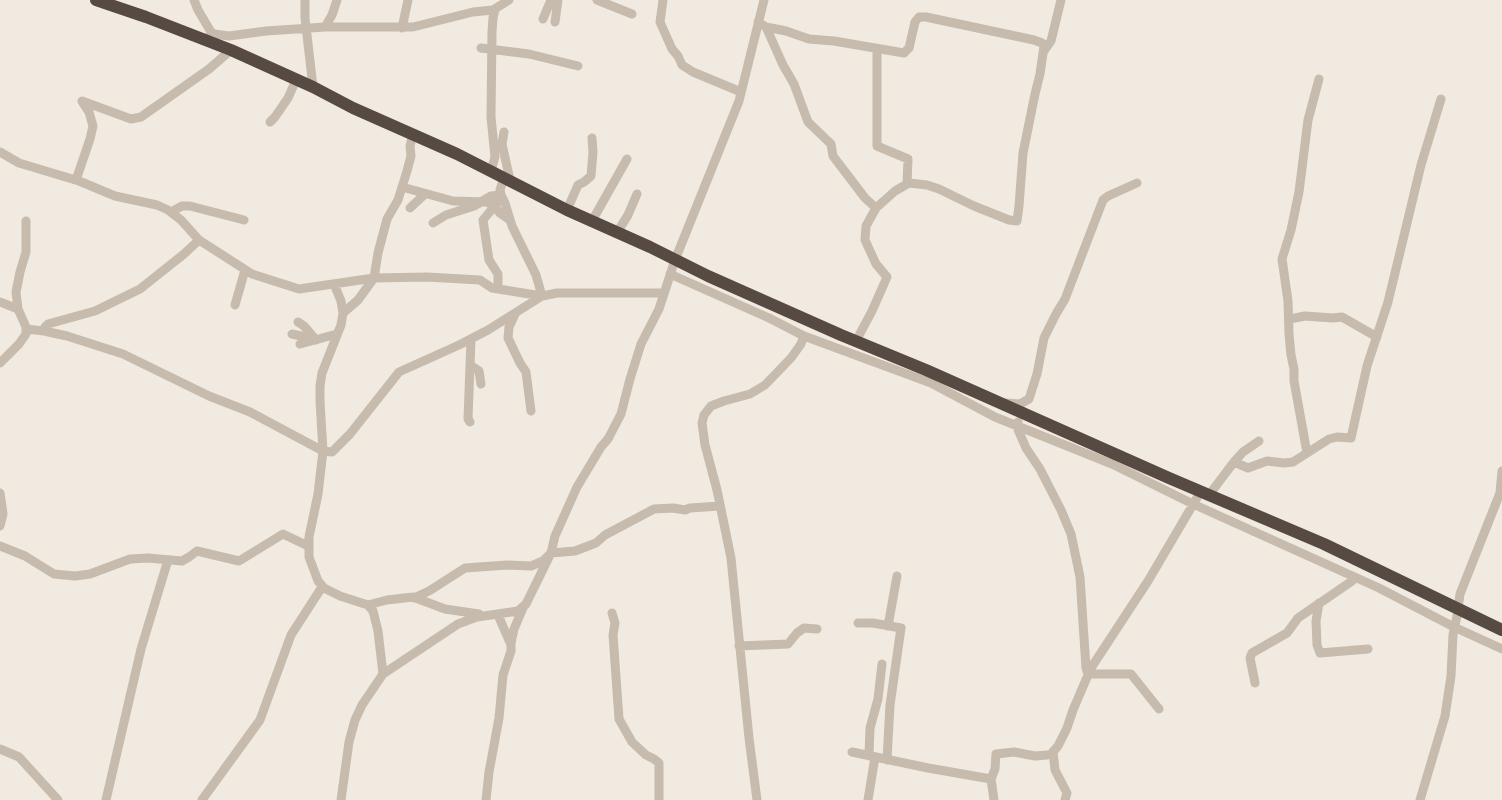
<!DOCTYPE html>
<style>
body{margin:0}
canvas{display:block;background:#f0eae0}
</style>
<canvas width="1502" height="800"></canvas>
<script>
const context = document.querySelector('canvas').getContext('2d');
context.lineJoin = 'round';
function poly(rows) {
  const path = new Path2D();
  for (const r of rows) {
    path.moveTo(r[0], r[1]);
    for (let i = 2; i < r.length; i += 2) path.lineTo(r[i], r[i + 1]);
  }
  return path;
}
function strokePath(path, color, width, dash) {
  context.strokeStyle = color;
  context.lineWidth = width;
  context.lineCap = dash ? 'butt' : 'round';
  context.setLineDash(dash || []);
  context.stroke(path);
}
strokePath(poly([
 [194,0,198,10,211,32,214,34],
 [305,0,305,18,313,87],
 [597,0,632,14],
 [663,0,660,22,672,49,678,56,682,65,693,72,741,92],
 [543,19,551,0],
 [555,22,558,0],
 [758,22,766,27,786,31,809,39,834,41,904,53,909,48,915,22,919,17,926,17,1034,40,1042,43,1044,46,1040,74,1035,94,1023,153,1019,206,1017,221,1009,220,974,206,939,189,927,185,909,183,895,191,876,208,866,226,865,240,876,264,887,277,872,311,856,341],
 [325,27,332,15,337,0],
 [766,27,783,65,794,84,808,122,831,144,833,156,865,198,876,208],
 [402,28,408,0],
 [202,40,214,34,229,36,266,31,325,27,413,27,473,12,493,10,509,0],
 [481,48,529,54,578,66],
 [877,49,877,146,908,159,907,184],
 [1044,51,1051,41,1061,0],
 [82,101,131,119,141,117,209,69,231,50],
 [270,122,275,117,288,98,296,80],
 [504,132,502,144,510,180],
 [0,152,19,163,79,181,115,196,157,205,168,210,181,220,199,240,252,274,299,289,374,278,427,277,480,280,492,288,542,296,557,293,664,293],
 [491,171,495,157,491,117,492,32,493,18,495,9],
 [76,180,90,139,93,126,89,112,83,103],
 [402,187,453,201,487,202,495,207,500,213,510,220],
 [497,203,483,220,489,260,498,274,498,289],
 [410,208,425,194],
 [567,210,578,185,584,182,591,176,593,152,592,138],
 [171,212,182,206,190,206,244,220],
 [592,221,627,159],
 [433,223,446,215,474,206,491,196,501,195],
 [618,231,628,215,637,194],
 [670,274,769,318,804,336,931,383,995,417,1112,464,1193,504,1379,588,1454,627,1502,649],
 [334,284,341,301,343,313],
 [0,302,18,309],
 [235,305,245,270],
 [515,314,509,327,508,338,520,363,526,372,531,411],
 [1290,319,1305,316,1333,318,1342,317,1377,337],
 [298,322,304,326,316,340],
 [26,329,44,331,67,336,123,354,209,396,250,412,323,451,332,452,350,434,399,372,459,345,488,330,542,296,536,275,512,226,505,203,501,195,500,190,504,177],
 [44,331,45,327,48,324,95,311,140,289,184,254,199,240],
 [292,334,314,339],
 [300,344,337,334],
 [0,363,19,344,26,334,26,327,18,309,16,292,20,272,26,252,26,221],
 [470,365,479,371,481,384],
 [1006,403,1020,404,1029,399,1037,374,1044,338,1056,314,1065,299,1103,200,1108,196,1137,183],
 [470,422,468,419,471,339],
 [1018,422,1016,425,1026,448,1040,469,1061,510,1071,534,1080,577,1086,668,1088,674],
 [1307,453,1294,381,1294,369,1291,355,1289,334,1288,301,1282,259,1291,230,1299,192,1308,120,1319,79],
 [1234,462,1243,452,1259,441],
 [0,493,3,514,0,526],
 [1209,495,1234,462,1248,468,1267,461,1284,463,1293,462,1329,439,1337,437,1351,438,1367,366,1388,302,1421,165,1441,99],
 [0,546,25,556,54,574,75,576,90,574,130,559,148,558,182,561,189,557,197,551,239,561,283,534,308,546],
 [414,598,429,591,465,568,507,565,531,566,543,561,551,553,575,551,596,543,605,535,654,509,673,508,685,510,690,508,720,506],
 [1319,603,1316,621,1317,645,1320,653,1368,649],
 [368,605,387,600,413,597,445,609,479,614],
 [612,613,615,623,613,635,619,719,632,742,646,755,654,759,659,763,659,800],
 [858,623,873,623,901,628,890,705,887,760],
 [888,626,897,576],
 [511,643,514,629,523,608],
 [739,646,788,644,797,633,804,628,817,629],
 [383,674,458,624,477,617,518,611,526,604,551,553,555,536,577,487,601,447,608,439,621,414,630,379,641,344,659,309,675,260,739,101,764,0],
 [1088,674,1131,674,1159,709],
 [1255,683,1250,658,1252,653,1287,633,1298,618,1352,581,1354,578],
 [0,749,19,757,58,800],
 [852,752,928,768,991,779],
 [1053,752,1055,770,1067,793,1065,800],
 [869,756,870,728,878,699,882,664],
 [106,800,141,649,168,560],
 [202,800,260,720,291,635,322,587],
 [341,800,349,742,355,720,362,705,383,674,378,631,373,611,368,605,340,596,324,588,318,581,309,557,309,537,318,494,323,451,320,401,320,386,322,373,341,325,343,313,358,300,374,278,378,253,387,219,398,200,407,171,411,156,410,146,413,134],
 [486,800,489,772,499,718,503,675,511,651,511,645,498,615],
 [757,800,749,738,731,558,717,490,705,445,702,423,704,415,711,406,724,401,750,394,765,385,791,358,801,344,804,336],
 [868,800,875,757],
 [994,800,991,779,995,769,996,754,1014,752,1035,756,1047,755,1051,754,1058,746,1067,728,1073,710,1091,668,1148,581,1201,491],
 [1420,800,1445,716,1451,676,1453,635,1457,616,1460,594,1500,493,1502,471]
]), '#c7bbad', 9);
strokePath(poly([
 [96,0,146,17,231,50,313,87,353,108,457,154,567,210,650,247,708,276,841,335,926,370,1169,478,1324,544,1502,630]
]), '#564a43', 12);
</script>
